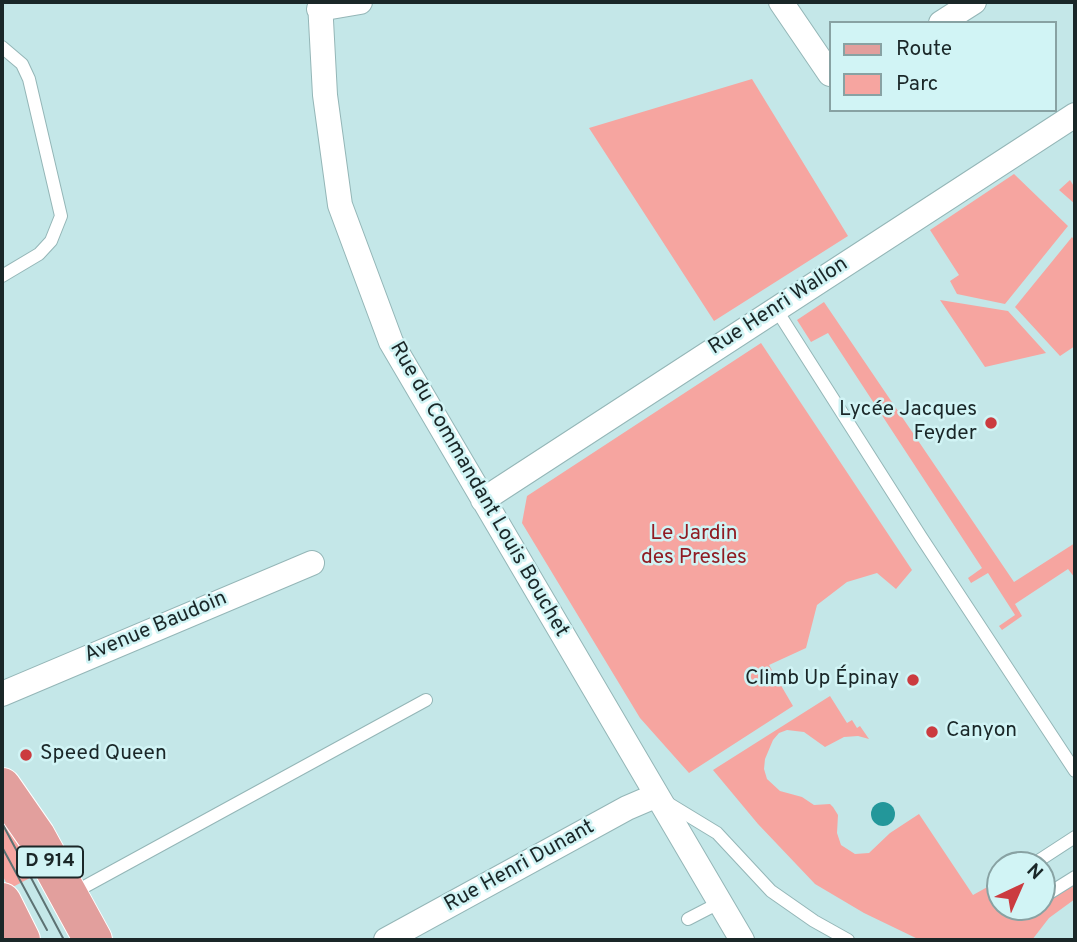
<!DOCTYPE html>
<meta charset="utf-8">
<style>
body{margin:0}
#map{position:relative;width:1077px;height:942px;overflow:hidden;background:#c4e7e8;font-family:Overpass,sans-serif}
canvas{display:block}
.frame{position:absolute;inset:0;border:4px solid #1a2728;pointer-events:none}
.legend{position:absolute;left:829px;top:21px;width:228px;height:91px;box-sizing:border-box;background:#d1f4f5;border:2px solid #88a2a3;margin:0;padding:9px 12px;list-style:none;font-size:21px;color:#1a2728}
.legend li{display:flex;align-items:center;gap:14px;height:35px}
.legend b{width:35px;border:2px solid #88a2a3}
.north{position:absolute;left:986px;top:851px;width:70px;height:70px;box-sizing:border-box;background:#d1f4f5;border:2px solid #88a2a3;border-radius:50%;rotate:44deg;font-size:19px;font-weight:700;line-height:28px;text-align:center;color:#1a2728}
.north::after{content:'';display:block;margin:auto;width:24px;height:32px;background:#cb3b3f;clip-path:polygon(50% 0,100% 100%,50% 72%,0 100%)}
</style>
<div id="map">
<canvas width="1077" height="942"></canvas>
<div class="frame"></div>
<ul class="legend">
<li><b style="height:9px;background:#e29f9d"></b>Route</li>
<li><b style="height:19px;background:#f6a5a0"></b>Parc</li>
</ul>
<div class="north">N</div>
</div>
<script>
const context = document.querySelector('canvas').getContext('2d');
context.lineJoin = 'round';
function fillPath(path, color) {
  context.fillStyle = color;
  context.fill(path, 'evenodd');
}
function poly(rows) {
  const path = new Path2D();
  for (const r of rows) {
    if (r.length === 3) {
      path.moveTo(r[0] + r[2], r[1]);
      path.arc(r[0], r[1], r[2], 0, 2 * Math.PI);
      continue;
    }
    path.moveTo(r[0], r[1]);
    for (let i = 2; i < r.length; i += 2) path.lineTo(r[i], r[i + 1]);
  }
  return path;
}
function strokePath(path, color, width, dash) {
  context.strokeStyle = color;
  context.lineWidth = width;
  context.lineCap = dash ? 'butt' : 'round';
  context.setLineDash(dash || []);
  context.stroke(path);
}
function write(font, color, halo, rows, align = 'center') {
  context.font = font + ' Overpass,sans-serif';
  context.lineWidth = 5;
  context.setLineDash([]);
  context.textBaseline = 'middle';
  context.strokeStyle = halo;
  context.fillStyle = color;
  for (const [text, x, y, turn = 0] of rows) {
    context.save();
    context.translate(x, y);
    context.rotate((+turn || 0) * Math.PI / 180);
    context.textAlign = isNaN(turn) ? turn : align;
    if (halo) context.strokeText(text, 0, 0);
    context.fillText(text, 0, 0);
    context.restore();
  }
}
fillPath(poly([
 [752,79,848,236,714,321,589,128],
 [1014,174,1068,226,1005,304,957,294,950,281,959,275,930,230],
 [1070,180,1075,188,1075,204,1059,190],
 [1072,237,1075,241,1075,346,1060,356,1015,307],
 [940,300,1008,311,1046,353,985,367],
 [824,302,1014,582,1075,543,1075,578,1068,569,1015,604,1022,616,1002,630,999,626,1015,615,988,573,971,583,968,578,982,568,828,333,811,342,797,320],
 [761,343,912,570,896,589,877,573,847,582,817,605,806,648,769,665,793,706,689,773,640,718,522,523,527,496],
 [830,696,847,723,852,720,857,728,860,726,869,739,858,736,844,737,825,747,804,732,787,730,779,733,773,740,765,759,764,769,767,779,780,791,802,797,814,805,830,804,833,807,838,815,837,833,841,845,855,854,869,853,890,833,919,814,973,895,1000,880,1000,907,1042,907,1042,902,1052,899,1075,884,1075,899,1049,918,1032,940,920,940,864,913,815,884,758,824,713,770],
 [2,800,43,871,9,889,2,874]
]), '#f6a5a0');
fillPath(poly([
 [883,814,12]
]), '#23979a');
const service = poly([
 [2,47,22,64,29,79,61,216,51,241,39,254,2,276],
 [776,309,921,537,1075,771],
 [666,802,717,833,771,891,814,921,848,940],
 [1032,865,1075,837],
 [73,893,426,700],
 [1042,893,1051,892,1075,877],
 [688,919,719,903]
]);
const minor = poly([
 [320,2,325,95,340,205,391,342,742,940],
 [781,2,830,74],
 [319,9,360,2],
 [941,23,974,2],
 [483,500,1075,115],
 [2,694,312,563],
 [386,940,627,808,655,796]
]);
const primary = poly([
 [2,787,36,836,93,940],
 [2,902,21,940]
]);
strokePath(service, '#94b6b7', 14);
strokePath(minor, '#94b6b7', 26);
strokePath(primary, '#fff', 40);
strokePath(service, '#fff', 12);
strokePath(minor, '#fff', 24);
strokePath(primary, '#e29f9d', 38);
strokePath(poly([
 [2,823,64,940],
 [2,847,47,930]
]), '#5d7273', 2);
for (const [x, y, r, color] of [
 [991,423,7,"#cb3b3f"],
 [913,680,7,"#cb3b3f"],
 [932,732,7,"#cb3b3f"],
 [26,755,7,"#cb3b3f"]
]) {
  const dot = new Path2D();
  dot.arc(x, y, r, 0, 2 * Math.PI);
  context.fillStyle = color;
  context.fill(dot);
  strokePath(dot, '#d1f4f5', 2.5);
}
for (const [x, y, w] of [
 [50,862,66]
]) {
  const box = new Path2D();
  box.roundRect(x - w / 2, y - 15.5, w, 31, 5);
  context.fillStyle = '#d1f4f5';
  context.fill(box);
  strokePath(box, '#1a2728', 2);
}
write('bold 19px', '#1a2728', null, [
 ["D 914",50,862]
]);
write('21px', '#1a2728', '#d1f4f5', [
 ["Rue Henri Wallon",779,307,-33],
 ["Rue du Commandant Louis Bouchet",478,490,60],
 ["Avenue Baudoin",156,628,-23],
 ["Rue Henri Dunant",520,867,-29]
]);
write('21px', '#1a2728', '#d1f4f5', [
 ["Lycée Jacques",977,411],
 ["Feyder",977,435],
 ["Climb Up Épinay",899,680],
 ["Canyon",946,732,"left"],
 ["Speed Queen",40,755,"left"]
], 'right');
write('21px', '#901c23', '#d1f4f5', [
 ["Le Jardin",694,535],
 ["des Presles",694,559]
]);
</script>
